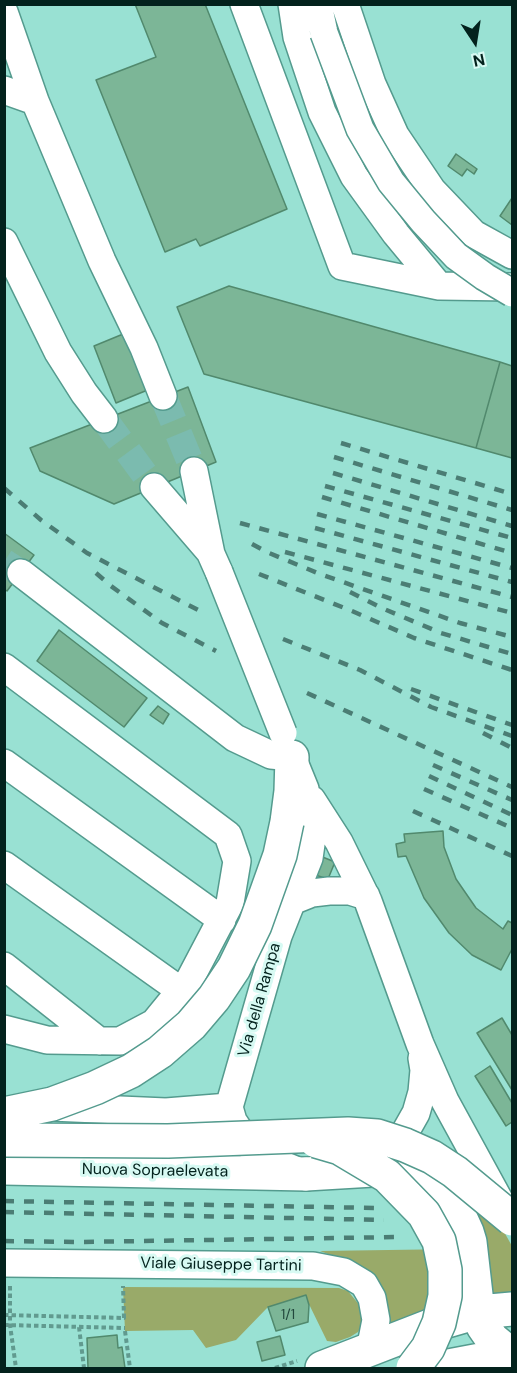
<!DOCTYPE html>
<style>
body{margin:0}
#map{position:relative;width:517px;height:1373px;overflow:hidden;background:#99e1d3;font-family:"DM Sans",sans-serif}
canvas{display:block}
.frame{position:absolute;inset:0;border:6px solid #03221d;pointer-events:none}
.north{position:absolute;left:445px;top:12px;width:60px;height:60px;-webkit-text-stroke:4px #d7faf3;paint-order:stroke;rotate:168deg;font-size:16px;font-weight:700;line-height:24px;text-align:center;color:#03221d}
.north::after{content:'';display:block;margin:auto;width:21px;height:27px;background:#03221d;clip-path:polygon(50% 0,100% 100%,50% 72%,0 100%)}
</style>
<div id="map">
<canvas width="517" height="1373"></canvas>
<div class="frame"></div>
<div class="north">N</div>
</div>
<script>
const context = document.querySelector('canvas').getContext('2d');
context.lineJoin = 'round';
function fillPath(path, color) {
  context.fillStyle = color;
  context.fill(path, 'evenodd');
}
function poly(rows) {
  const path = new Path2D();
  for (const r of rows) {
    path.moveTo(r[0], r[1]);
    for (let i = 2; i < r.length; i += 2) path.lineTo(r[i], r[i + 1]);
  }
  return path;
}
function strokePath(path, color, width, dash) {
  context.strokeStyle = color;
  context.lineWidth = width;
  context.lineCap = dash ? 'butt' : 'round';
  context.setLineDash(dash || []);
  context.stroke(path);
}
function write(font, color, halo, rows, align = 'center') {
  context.font = font + ' "DM Sans",sans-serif';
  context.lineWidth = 6;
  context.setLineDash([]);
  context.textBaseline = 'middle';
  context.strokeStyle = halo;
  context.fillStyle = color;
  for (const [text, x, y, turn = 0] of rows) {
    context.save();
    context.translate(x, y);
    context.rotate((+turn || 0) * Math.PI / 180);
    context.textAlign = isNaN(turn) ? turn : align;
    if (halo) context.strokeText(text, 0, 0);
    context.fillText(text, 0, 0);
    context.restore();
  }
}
fillPath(poly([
 [468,1199,503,1230,512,1246,512,1298,489,1301],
 [457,1249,449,1298,385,1332,352,1263,320,1251],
 [123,1287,339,1288,348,1291,361,1307,362,1325,358,1332,350,1337,336,1342,327,1341,305,1296,268,1307,236,1340,206,1348,193,1330,125,1331]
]), '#99aa69');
const building = poly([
 [135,4,205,4,287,209,200,246,196,239,165,252,96,80,156,57,135,4],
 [456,154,477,169,474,174,467,169,462,176,448,166,456,154],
 [512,198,512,225,500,216,512,198],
 [229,286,500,362,476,448,204,374,177,307,229,286],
 [128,332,150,389,116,403,94,346,128,332],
 [500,362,512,366,512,458,476,448,500,362],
 [188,387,216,462,114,504,40,471,30,448,188,387],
 [4,533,34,555,7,591,4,589,4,533],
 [59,630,147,698,124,727,37,661,59,630],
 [158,706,169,714,163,724,150,715,158,706],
 [443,831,444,847,456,879,476,908,503,929,508,921,512,923,512,949,501,970,472,955,449,933,424,898,406,856,398,857,396,844,405,842,404,834,443,831],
 [320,856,335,862,328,879,312,874,320,856],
 [502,1018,512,1035,512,1090,477,1033,502,1018],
 [490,1066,512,1103,512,1122,506,1126,475,1076,490,1066],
 [306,1295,309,1305,308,1322,276,1331,268,1307,306,1295],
 [117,1335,118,1348,122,1347,125,1368,88,1368,87,1338,117,1335],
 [280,1336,285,1355,262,1361,257,1342,280,1336]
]);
fillPath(building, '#7cb697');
strokePath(building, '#51896d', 1.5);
strokePath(poly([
 [163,396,194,471],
 [104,419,154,487],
 [4,562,21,573]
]), '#7bbbaf', 27, [27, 14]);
const minor = poly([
 [244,4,342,266,439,286,512,287],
 [292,4,297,37,322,112,354,176,396,234,439,286],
 [318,4,324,33],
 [345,4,372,84,395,135,432,190,474,234,512,255],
 [4,12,35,101,102,261,144,348,163,396],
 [4,90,35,101],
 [4,242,58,352,84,393,104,419],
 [194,471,211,554,219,572],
 [154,487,210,552],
 [21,573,235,738,271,755,292,757],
 [4,667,228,835,237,861,230,903,190,979,154,1023,120,1041,47,1040,4,1029],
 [294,762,305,789,313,830,309,858,278,936,229,1107,233,1121,251,1148,278,1163,300,1172],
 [4,763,222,920],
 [312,800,339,842,368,901,420,1044,445,1101,503,1207],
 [4,865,181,991],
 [292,901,312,893,329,891,350,891,366,896],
 [4,966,99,1041],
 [51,1107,166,1112,229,1107],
 [384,1157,403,1136,416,1113,422,1092,424,1070,422,1058],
 [4,1263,313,1266,344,1272,364,1284,372,1298,376,1320,370,1350]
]);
const major = poly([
 [306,1174,407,1168,421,1170,432,1177,447,1191,452,1199,467,1232,470,1242,478,1312,483,1326,492,1339,503,1348,512,1352],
 [322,1368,430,1326,478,1312,512,1309],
 [438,1368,512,1354]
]);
const highway = poly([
 [287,822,291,791,292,757],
 [4,1168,306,1174]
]);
strokePath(minor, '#549b8e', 30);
strokePath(major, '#549b8e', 36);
strokePath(highway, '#549b8e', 36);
strokePath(poly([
 [10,1286,10,1325,16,1368],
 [4,1315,124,1318,123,1286],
 [4,1325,125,1328],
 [79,1327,84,1368],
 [125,1331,130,1368],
 [275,1368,297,1361]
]), '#619a8f', 4, [4.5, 3]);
strokePath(minor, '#fff', 27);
strokePath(major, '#fff', 33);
strokePath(highway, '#fff', 33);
strokePath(poly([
 [341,443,512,494],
 [334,457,512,510],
 [333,473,512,526],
 [325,486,512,538],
 [4,488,41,520,87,553,202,612],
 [322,497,512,553],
 [317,514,512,568],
 [240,523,512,597],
 [315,528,512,582],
 [252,544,269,553,320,574,460,623,512,637],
 [285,552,512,613],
 [96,573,111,586,162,623,216,651],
 [259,574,352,611,414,638,512,670],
 [350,592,384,609,441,633,512,654],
 [283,639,360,670,431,707,512,736],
 [411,689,512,725],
 [307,693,512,787],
 [483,733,512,748],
 [433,765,512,800],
 [429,776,512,815],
 [424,789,512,828],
 [413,811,512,856],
 [4,1201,374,1208],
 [4,1212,384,1220],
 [4,1241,78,1242,400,1237]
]), '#4b7d74', 4.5, [10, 10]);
const minorBridge = poly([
 [324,33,360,129,391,182,423,221,456,256,485,277,512,293],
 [219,572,283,733]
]);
const highwayBridge = poly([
 [4,1114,52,1104,95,1088,131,1071,160,1052,191,1025,214,998,234,968,255,925,280,855,287,822],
 [4,1140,168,1141,348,1134,377,1136,405,1145,432,1157,455,1172,512,1219],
 [316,1141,340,1148,387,1176,424,1214,439,1241,445,1270,445,1296,439,1323,428,1348,413,1368]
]);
strokePath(minorBridge, '#549b8e', 30, []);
strokePath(highwayBridge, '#549b8e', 36, []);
strokePath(minorBridge, '#fff', 27);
strokePath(highwayBridge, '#fff', 33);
write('14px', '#21473c', null, [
 ["1/1",288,1315]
]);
write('16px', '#03221d', '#d7faf3', [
 ["Via della Rampa",260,1000,-74],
 ["Nuova Sopraelevata",155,1171,1],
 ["Viale Giuseppe Tartini",221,1265,1]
]);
</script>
